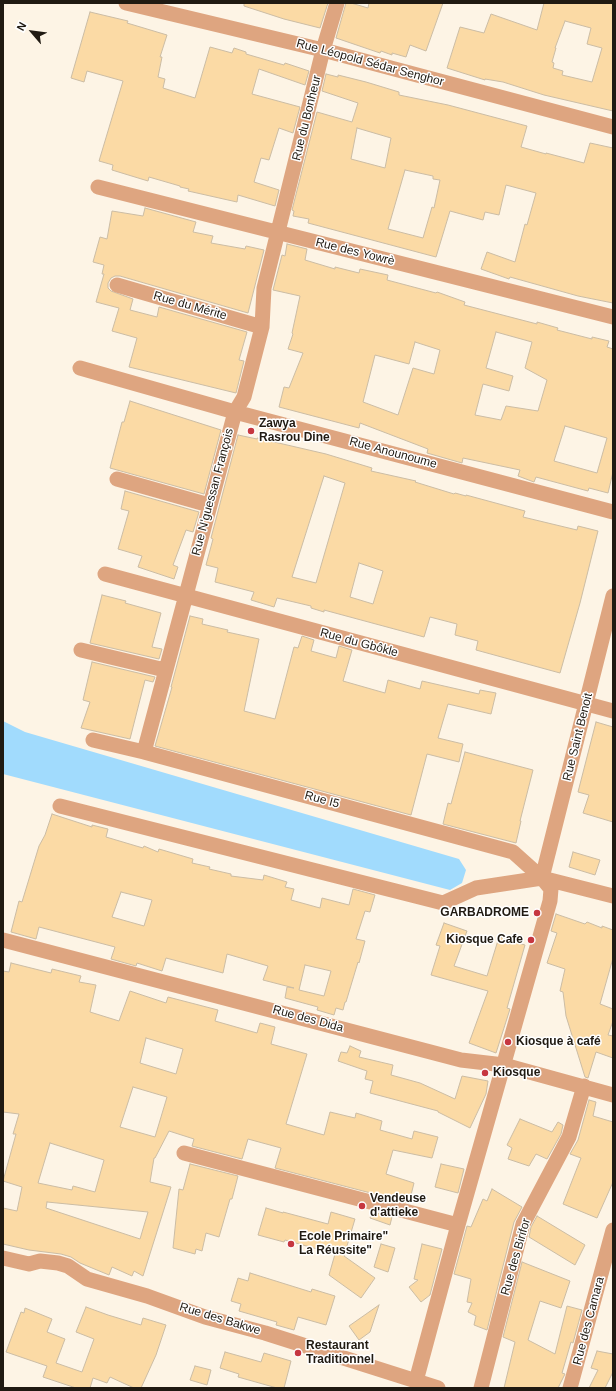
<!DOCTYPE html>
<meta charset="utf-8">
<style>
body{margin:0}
#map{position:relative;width:616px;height:1391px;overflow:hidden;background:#fdf4e5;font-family:Arial,sans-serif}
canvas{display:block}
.frame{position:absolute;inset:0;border:4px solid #201a12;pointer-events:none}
.north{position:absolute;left:12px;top:12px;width:40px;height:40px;-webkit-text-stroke:3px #fff;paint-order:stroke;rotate:298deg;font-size:11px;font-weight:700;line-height:16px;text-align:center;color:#201a12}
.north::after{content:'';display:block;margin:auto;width:14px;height:18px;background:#201a12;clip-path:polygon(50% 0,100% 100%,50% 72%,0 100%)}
</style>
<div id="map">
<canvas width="616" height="1391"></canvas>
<div class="frame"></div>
<div class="north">N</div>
</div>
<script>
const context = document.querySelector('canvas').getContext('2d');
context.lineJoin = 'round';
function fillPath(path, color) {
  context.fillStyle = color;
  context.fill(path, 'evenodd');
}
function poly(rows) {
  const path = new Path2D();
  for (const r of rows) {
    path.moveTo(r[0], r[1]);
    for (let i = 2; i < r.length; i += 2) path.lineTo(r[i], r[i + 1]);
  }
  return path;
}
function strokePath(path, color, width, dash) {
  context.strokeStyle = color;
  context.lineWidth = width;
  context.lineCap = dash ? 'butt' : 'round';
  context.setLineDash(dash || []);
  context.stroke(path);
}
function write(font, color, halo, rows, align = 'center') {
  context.font = font + ' Arial,sans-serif';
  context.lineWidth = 3;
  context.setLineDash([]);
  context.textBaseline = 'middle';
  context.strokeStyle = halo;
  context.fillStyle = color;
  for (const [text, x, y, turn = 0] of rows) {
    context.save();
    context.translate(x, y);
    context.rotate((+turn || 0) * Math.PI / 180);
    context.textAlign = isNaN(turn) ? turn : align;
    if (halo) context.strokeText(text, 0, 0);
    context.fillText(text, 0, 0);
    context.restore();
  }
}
fillPath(poly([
 [3,721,25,732,459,859,466,870,462,883,450,890,3,774]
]), '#a1dbfd');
const building = poly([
 [244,3,328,3,320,28,284,19,244,6,244,3],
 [346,3,351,3,368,8,369,3,443,3,426,51,410,45,406,57,392,53,392,55,381,51,380,53,336,38,346,3],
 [544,3,613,3,613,111,544,95,503,82,485,79,485,80,447,68,460,27,484,33,491,14,537,30,544,3],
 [565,21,591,28,587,44,602,48,592,82,562,75,563,71,553,68,554,63,552,62,556,48,555,48,565,21],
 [90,12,128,21,127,23,167,35,160,57,162,57,158,77,165,79,163,88,195,98,210,47,232,53,234,48,246,52,246,54,284,65,285,63,309,71,305,85,259,69,252,94,300,107,293,133,279,128,269,160,261,158,254,182,279,190,275,206,238,195,237,202,188,191,189,189,180,187,180,186,149,177,148,181,112,170,113,165,99,161,123,81,87,71,84,82,71,78,90,12],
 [326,74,338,77,338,75,366,82,399,92,399,95,448,105,527,126,521,147,546,154,546,153,584,163,590,143,613,148,613,303,578,296,510,277,509,279,481,269,487,252,515,262,525,224,527,225,536,193,506,185,499,215,485,212,483,220,450,211,436,257,308,223,309,219,293,216,294,211,292,210,317,112,352,122,358,103,322,91,326,74],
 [357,128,391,138,385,168,351,159,357,128],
 [405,170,433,176,433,179,440,180,434,208,432,207,423,238,388,229,405,170],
 [145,208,196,222,193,232,213,236,211,243,245,249,246,246,264,250,248,313,120,276,115,276,111,278,108,283,108,288,111,291,133,299,130,310,157,317,159,307,247,332,239,360,244,361,236,393,129,367,137,338,112,331,119,308,96,302,104,274,102,274,104,265,93,262,100,237,107,239,112,211,143,216,145,208],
 [287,244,307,249,305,260,335,269,335,267,359,273,360,269,388,275,387,280,436,293,437,292,465,302,464,305,537,324,537,322,558,328,557,330,592,339,592,337,609,341,607,347,613,349,613,472,608,493,589,488,588,491,536,477,534,482,518,476,520,470,463,458,462,463,427,453,428,449,360,423,359,428,279,407,284,387,289,388,303,353,288,349,293,334,292,333,300,296,273,290,282,255,285,256,287,244],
 [496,332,532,342,525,368,547,380,538,411,506,406,501,420,475,415,483,384,509,391,513,376,486,368,496,332],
 [415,342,440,350,434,374,413,368,398,415,363,402,375,355,409,364,415,342],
 [565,426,607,438,597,473,554,461,565,426],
 [130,401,221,430,204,494,110,468,122,422,124,422,130,401],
 [238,435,257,439,257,438,326,454,372,468,371,471,416,481,415,482,454,494,455,493,466,496,466,495,525,511,523,517,577,530,578,526,598,531,580,603,560,673,476,650,478,641,455,635,457,624,430,617,424,637,324,610,324,612,311,608,311,606,277,598,274,607,251,600,254,592,215,582,218,568,206,565,213,539,211,538,238,435],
 [324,476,345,483,316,583,292,577,324,476],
 [359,563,383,571,373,604,350,597,359,563],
 [125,491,199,512,193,532,186,530,173,565,178,567,174,579,138,567,142,556,118,549,129,511,121,509,125,491],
 [102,595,126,601,125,603,161,613,152,647,162,649,159,659,90,643,102,595],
 [190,616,203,619,202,624,228,630,227,632,259,639,244,711,275,719,294,647,298,648,302,636,314,640,311,651,336,658,339,646,352,650,343,681,385,693,388,680,420,689,422,681,479,694,480,690,496,693,491,714,448,704,438,738,463,744,459,762,427,754,411,815,155,746,172,687,171,687,190,616],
 [92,662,155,677,153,682,145,680,130,739,81,728,90,702,83,700,92,662],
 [596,722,613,727,613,822,583,813,589,795,578,792,596,722],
 [465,752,533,770,520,821,521,821,516,843,443,824,448,803,451,804,465,752],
 [52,814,92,827,92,825,108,829,106,837,143,848,144,846,158,852,159,849,193,859,192,863,210,867,209,869,231,874,231,876,263,880,264,875,287,882,285,887,294,889,291,900,320,908,322,898,349,905,353,889,375,895,370,912,365,911,356,939,365,941,359,963,358,962,346,1002,345,1002,343,1010,336,1008,334,1015,317,1010,318,1007,285,998,287,987,294,988,263,980,268,966,227,954,223,973,166,958,162,971,137,963,136,966,111,959,115,947,39,927,36,939,11,932,19,901,22,902,39,846,45,835,52,814],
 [121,892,152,900,144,926,112,917,121,892],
 [305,965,331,971,324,996,299,990,305,965],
 [573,852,600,860,595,875,569,867,573,852],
 [556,914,585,924,587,922,602,928,602,926,613,930,613,958,600,1004,613,1009,613,1021,608,1035,613,1036,613,1058,596,1052,588,1078,585,1077,566,1016,563,992,560,991,565,969,547,963,557,933,551,931,556,914],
 [444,923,467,931,454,966,487,976,499,937,525,945,507,1008,510,1009,496,1053,469,1043,488,991,431,975,440,946,436,945,444,923],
 [11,963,51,973,52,969,81,976,79,982,96,985,90,1012,119,1021,130,991,166,1003,168,997,218,1010,215,1021,257,1033,260,1023,275,1027,271,1044,307,1054,286,1124,324,1135,330,1112,355,1118,356,1113,382,1121,380,1130,412,1139,414,1131,438,1137,432,1158,393,1150,386,1174,414,1183,409,1203,275,1168,281,1148,248,1139,242,1159,192,1146,194,1139,169,1131,155,1158,154,1158,150,1182,171,1187,143,1276,134,1271,132,1276,112,1267,109,1275,80,1263,71,1257,61,1254,29,1250,3,1244,3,1208,17,1211,22,1187,3,1181,16,1134,13,1134,19,1114,3,1112,3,971,9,972,11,963],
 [146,1038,183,1049,176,1074,140,1063,146,1038],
 [133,1087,167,1097,155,1137,120,1127,133,1087],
 [50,1143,104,1160,95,1192,73,1186,72,1190,38,1183,50,1143],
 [47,1202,148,1212,140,1239,46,1208,47,1202],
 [350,1046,361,1051,359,1057,393,1065,391,1075,420,1083,455,1099,462,1076,488,1081,486,1094,470,1128,438,1112,438,1111,370,1093,373,1081,365,1079,367,1071,338,1061,341,1052,347,1053,350,1046],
 [589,1100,596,1102,593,1116,613,1122,613,1182,597,1218,563,1204,581,1158,570,1154,578,1140,589,1100],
 [520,1119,552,1132,558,1122,563,1125,561,1134,547,1159,536,1154,529,1166,508,1159,512,1148,507,1145,520,1119],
 [190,1164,238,1176,232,1199,230,1199,219,1237,206,1233,202,1251,196,1249,195,1254,173,1248,179,1189,183,1190,190,1164],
 [441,1164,464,1169,458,1193,435,1187,441,1164],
 [492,1189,522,1207,514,1222,487,1330,474,1325,476,1316,468,1312,472,1303,467,1302,471,1279,454,1274,467,1226,471,1227,483,1199,487,1201,492,1189],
 [266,1208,283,1213,283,1212,328,1224,331,1212,355,1219,344,1256,375,1278,361,1298,329,1275,335,1254,285,1240,284,1242,258,1235,266,1208],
 [372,1212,392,1217,390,1225,370,1218,372,1212],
 [537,1216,585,1245,575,1265,529,1237,531,1227,537,1216],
 [381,1244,395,1248,388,1272,374,1267,381,1244],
 [422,1244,442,1249,430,1295,421,1302,409,1287,418,1280,414,1279,422,1244],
 [522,1262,570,1281,561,1308,540,1301,528,1340,555,1354,567,1306,582,1310,573,1343,571,1342,562,1373,565,1374,558,1388,504,1388,515,1342,503,1337,522,1262],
 [250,1273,311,1292,312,1289,335,1296,326,1325,298,1317,294,1330,276,1325,277,1322,239,1311,241,1304,231,1301,238,1278,248,1281,250,1273],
 [379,1305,370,1332,359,1340,349,1326,379,1305],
 [86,1307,108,1315,141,1325,143,1318,166,1325,156,1355,141,1388,134,1388,110,1377,107,1383,93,1378,90,1388,76,1388,43,1377,47,1366,6,1352,21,1312,24,1313,25,1308,52,1319,47,1332,65,1339,56,1363,82,1372,94,1339,76,1332,86,1307],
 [597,1351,613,1354,613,1372,605,1388,589,1388,598,1370,591,1368,597,1351],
 [225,1352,261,1362,264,1353,291,1361,284,1388,277,1388,238,1377,239,1374,220,1368,225,1352],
 [195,1366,211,1370,207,1385,190,1380,195,1366]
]);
fillPath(building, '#fbdaa5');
strokePath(building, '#cbbca4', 1);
strokePath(poly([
 [126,3,323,50,613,127],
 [98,187,613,317],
 [117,285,262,327],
 [80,368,235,412,613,512],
 [117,479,209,505],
 [105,574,613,711],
 [81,650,165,670],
 [93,740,144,752,513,852,542,878,551,889,550,901,458,1225,416,1381],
 [144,752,235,412,244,397,262,327,264,288,323,50,337,3],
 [60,806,443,903,476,888,542,878,613,896],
 [542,878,613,596],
 [3,940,461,1060,504,1065,613,1095],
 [184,1153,458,1225],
 [3,1258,29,1264,40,1261,58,1263,68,1266,87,1279,147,1296,205,1317,265,1333,438,1388],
 [481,1388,523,1224,569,1137,584,1086],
 [570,1388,613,1230]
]), '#dea580', 15);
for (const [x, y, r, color] of [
 [251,431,4,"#c63640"],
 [537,913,4,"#c63640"],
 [531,940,4,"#c63640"],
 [508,1042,4,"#c63640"],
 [485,1073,4,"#c63640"],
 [362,1206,4,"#c63640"],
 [291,1244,4,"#c63640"],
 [298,1353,4,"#c63640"]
]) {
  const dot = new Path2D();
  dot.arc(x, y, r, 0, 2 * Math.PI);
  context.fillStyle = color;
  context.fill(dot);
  strokePath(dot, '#fff', 1.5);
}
write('12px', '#201a12', '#fff', [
 ["Rue Léopold Sédar Senghor",370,63,15],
 ["Rue du Bonheur",307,118,-76],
 ["Rue des Yowrè",355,252,14],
 ["Rue du Mérite",190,306,16],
 ["Rue Anounoume",393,453,15],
 ["Rue N'guessan François",213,492,-75],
 ["Rue du Gbôkle",359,643,15],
 ["Rue Saint Benoit",578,737,-76],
 ["Rue I5",322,800,15],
 ["Rue des Dida",308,1019,15],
 ["Rue des Birifor",516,1257,-74],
 ["Rue des Bakwe",220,1319,17],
 ["Rue des Camara",589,1321,-75]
]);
write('bold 12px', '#201a12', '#fff', [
 ["Zawya",259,424],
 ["Rasrou Dine",259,438],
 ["GARBADROME",529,913,"right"],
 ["Kiosque Cafe",523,940,"right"],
 ["Kiosque à café",516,1042],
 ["Kiosque",493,1073],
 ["Vendeuse",370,1199],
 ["d'attieke",370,1213],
 ["Ecole Primaire\"",299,1237],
 ["La Réussite\"",299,1251],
 ["Restaurant",306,1346],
 ["Traditionnel",306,1360]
], 'left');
</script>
